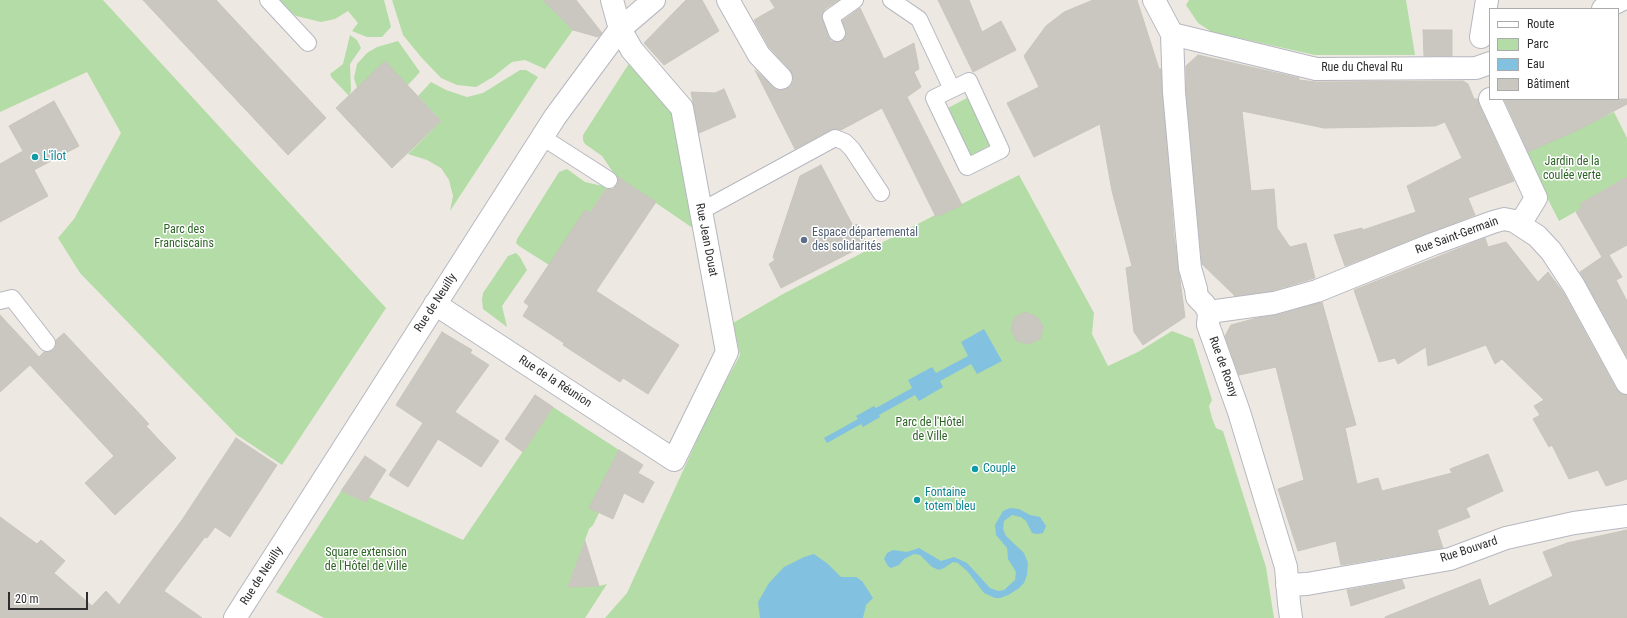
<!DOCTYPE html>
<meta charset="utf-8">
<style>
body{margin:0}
#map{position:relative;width:1627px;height:618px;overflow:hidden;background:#ede9e2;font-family:"Roboto Condensed",sans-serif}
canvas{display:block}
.legend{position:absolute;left:1489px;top:8px;width:130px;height:92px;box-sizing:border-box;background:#fff;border:1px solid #ababab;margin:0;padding:5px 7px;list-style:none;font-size:12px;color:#2e2e2e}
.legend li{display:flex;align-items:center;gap:8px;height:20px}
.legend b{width:20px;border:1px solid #ababab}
.scale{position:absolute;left:8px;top:592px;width:80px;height:18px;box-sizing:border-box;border:2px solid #2e2e2e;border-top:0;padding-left:5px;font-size:12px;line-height:14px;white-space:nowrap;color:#2e2e2e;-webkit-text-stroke:3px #fff;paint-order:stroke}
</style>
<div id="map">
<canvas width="1627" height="618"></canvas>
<ul class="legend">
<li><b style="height:5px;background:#fff"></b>Route</li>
<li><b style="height:11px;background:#b4dca6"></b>Parc</li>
<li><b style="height:11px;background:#83c1e1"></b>Eau</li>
<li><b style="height:11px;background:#cac7c0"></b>Bâtiment</li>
</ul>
<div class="scale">20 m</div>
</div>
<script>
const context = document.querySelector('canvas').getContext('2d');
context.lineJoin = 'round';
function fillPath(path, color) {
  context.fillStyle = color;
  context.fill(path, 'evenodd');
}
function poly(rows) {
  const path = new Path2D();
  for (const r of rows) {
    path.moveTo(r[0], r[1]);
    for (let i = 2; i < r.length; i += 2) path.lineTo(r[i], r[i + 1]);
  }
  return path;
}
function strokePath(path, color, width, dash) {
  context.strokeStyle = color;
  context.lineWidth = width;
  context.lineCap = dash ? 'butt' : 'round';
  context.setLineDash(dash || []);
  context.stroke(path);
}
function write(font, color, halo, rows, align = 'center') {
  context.font = font + ' "Roboto Condensed",sans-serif';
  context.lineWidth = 3;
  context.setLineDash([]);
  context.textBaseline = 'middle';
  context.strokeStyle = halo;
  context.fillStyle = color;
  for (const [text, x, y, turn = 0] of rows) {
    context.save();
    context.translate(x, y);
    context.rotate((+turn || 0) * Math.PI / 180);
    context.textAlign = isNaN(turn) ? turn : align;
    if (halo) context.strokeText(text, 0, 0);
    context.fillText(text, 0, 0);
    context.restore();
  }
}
fillPath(poly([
 [0,0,103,0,386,308,282,465,237,435,80,273,58,238,74,219,121,133,87,72,0,112],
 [278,0,384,0,391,27,382,37,367,37,352,31,358,23,348,11,335,19,321,22,296,16],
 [392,0,543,0,573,30,545,69,525,60,512,62,493,77,476,87,457,85,441,78,421,57,403,35],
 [1189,0,1406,0,1415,55,1315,55,1212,32,1198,23,1186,5],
 [350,35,357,40,361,48,350,64,351,91,349,96,332,78,330,74,343,64],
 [398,41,420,72,408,85,357,88,354,78,357,64,367,53,377,47],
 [630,62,669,108,683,141,697,231,615,175,602,156,585,144,583,140,583,135],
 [520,70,526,70,538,77,450,211,453,196,449,180,441,168,427,160,408,154,441,121,418,96,431,82,446,90,467,97,483,93],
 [969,97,993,144,970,156,946,109],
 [1614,112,1627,138,1627,177,1580,204,1582,208,1559,221,1525,154,1540,145],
 [567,169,585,182,607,187,590,213,549,265,519,246,516,243,517,239,559,172],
 [1019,175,1094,313,1092,334,1108,366,1138,352,1172,331,1193,339,1212,400,1209,406,1212,418,1216,428,1223,431,1266,567,1274,618,605,618,627,593,714,403,740,355,733,323,783,294,935,215,936,217],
 [516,253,520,257,527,270,502,306,507,327,483,309,482,300,483,293,508,256],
 [553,407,619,450,608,473,599,513,593,525,589,529,568,587,599,586,607,584,585,618,324,618,276,592,341,491,365,502,369,497,463,540]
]), '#b4dca6');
fillPath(poly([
 [984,329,1002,361,977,374,971,364,940,381,943,387,919,401,915,395,879,415,880,417,863,427,861,424,827,443,824,438,858,419,856,416,874,406,876,408,912,388,908,380,932,367,936,373,968,356,961,342],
 [1010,508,1019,509,1030,515,1040,517,1046,526,1043,533,1037,534,1032,533,1026,521,1021,517,1012,515,1004,521,1003,529,1006,536,1024,553,1028,563,1027,575,1024,583,1018,589,1008,595,1000,598,995,598,984,593,968,572,958,563,953,562,944,568,939,570,932,567,920,555,914,554,904,559,899,565,891,568,888,566,884,559,887,553,893,550,907,552,919,548,941,561,954,557,967,563,990,588,998,591,1004,590,1015,580,1016,572,1008,559,1007,548,996,535,995,525,1003,511],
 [814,554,828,564,841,577,856,577,862,581,873,598,866,605,863,618,760,618,758,602,769,583,784,567,804,557]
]), '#83c1e1');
const building = poly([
 [143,0,216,0,326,118,288,155,143,0],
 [543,0,576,0,602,33,598,37,573,30,543,0],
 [686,0,702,0,719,31,664,65,644,43,686,0],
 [770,0,839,0,825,9,822,17,828,36,831,41,836,42,841,42,846,35,842,21,860,8,884,59,914,43,919,69,914,72,921,87,907,97,962,205,936,217,882,108,841,130,835,129,830,130,795,149,755,70,777,90,784,90,790,87,793,82,793,75,790,70,769,47,754,20,775,8,770,0],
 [938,0,969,0,982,32,1001,21,1016,50,973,72,938,0],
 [1093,0,1137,0,1159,69,1161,69,1174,236,1185,317,1143,345,1134,332,1126,268,1132,266,1112,191,1100,124,1034,157,1007,103,1039,87,1024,56,1046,26,1064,12,1093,0],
 [1423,30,1452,30,1452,56,1424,56,1423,30],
 [1198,55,1299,78,1299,80,1316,82,1463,81,1468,84,1474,99,1478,99,1479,104,1514,181,1468,198,1475,215,1345,266,1334,235,1362,228,1363,230,1416,212,1407,186,1462,158,1445,122,1435,126,1324,128,1242,111,1251,191,1274,189,1277,228,1290,247,1306,243,1315,278,1271,291,1235,296,1202,264,1186,91,1186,66,1198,55],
 [385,61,441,121,392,168,336,108,385,61],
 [724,89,736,117,699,133,691,92,715,93,724,89],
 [1504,99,1627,99,1627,104,1584,127,1528,152,1504,99],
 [54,101,79,146,34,170,48,196,0,222,0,164,23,151,9,126,54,101],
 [821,165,853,226,857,224,867,244,781,288,769,264,775,260,773,257,800,176,821,165],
 [618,177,656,202,596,291,679,345,648,394,623,378,620,382,563,345,564,343,523,316,529,306,524,302,585,210,590,213,606,189,613,189,617,185,618,181,618,177],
 [1627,177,1627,245,1609,255,1622,277,1616,280,1627,301,1627,357,1580,272,1602,257,1576,212,1582,208,1580,204,1627,177],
 [1485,238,1488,247,1506,242,1538,282,1548,272,1563,292,1616,389,1621,394,1627,395,1627,479,1606,486,1598,470,1569,479,1552,445,1549,447,1533,419,1540,415,1534,406,1544,400,1502,359,1495,364,1486,345,1428,366,1426,347,1398,364,1395,358,1379,362,1354,290,1485,238],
 [1322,302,1356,425,1345,428,1357,484,1378,478,1382,491,1452,473,1450,469,1488,454,1503,491,1466,508,1470,517,1437,530,1443,548,1341,565,1336,541,1298,551,1278,489,1304,480,1276,367,1239,375,1225,336,1231,325,1257,318,1277,315,1322,302],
 [1025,312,1037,317,1043,326,1040,339,1028,344,1017,341,1011,329,1014,318,1025,312],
 [0,315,39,357,44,352,49,352,53,350,56,346,56,340,64,333,149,424,146,426,176,458,115,515,85,483,114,456,30,365,0,392,0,315],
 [442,332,472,350,470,353,489,365,455,412,499,441,481,467,438,439,408,487,389,475,423,423,396,405,442,332],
 [535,395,553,407,523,452,505,439,535,395],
 [236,438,277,465,230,537,215,527,207,538,205,537,164,591,202,618,0,618,0,517,37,544,41,540,65,561,54,573,92,606,106,591,119,605,182,520,236,438],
 [619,450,643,465,638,473,654,482,643,503,624,493,613,519,589,508,619,450],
 [365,456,386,470,366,502,341,491,365,456],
 [1627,530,1627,618,1385,618,1385,617,1480,579,1489,606,1553,576,1543,552,1567,543,1627,530],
 [585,541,599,586,568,587,585,541],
 [1402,580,1405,588,1351,606,1347,590,1402,580]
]);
fillPath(building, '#cac7c0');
strokePath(building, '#c9c5bc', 1);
const service = poly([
 [268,0,308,43],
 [891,0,919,19,952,89],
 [837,33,831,17,855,0],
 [969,81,1001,150,967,167,934,98,969,81],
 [542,137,609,180],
 [701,211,835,138,845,142,852,149,881,193],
 [0,301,12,298,47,343]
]);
const minor = poly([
 [728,0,759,55,781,78],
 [1154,0,1172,34,1174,92,1190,268,1196,289,1197,297,1204,304,1209,312,1208,325,1239,412,1286,567,1289,603,1291,618],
 [1603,9,1621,0],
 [1172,34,1316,69,1476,68,1490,63],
 [1481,37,1487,0],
 [1490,99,1536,198,1520,224],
 [435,304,674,460,727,352,682,108,632,50,620,29,612,0],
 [1209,312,1274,303,1317,291,1433,244,1493,222,1504,219,1514,221,1537,236,1551,251,1574,286,1627,383],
 [1287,585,1307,584,1450,559,1506,538,1574,523,1627,516]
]);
const tertiary = poly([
 [235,618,555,117,620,29,654,0]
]);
strokePath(service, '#b6b7c0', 18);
strokePath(minor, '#b6b7c0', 24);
strokePath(tertiary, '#b6b7c0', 24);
strokePath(service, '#fff', 16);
strokePath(minor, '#fff', 22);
strokePath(tertiary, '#fff', 22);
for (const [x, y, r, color] of [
 [35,157,4,"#0f9aa8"],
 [804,240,4,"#5c6f8a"],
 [975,469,4,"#0f9aa8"],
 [917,500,4,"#0f9aa8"]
]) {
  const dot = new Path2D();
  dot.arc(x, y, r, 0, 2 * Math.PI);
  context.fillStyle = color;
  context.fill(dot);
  strokePath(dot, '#fff', 1.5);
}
write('12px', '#2e2e2e', '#fff', [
 ["Rue du Cheval Ru",1362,68],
 ["Rue Saint-Germain",1457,236,-20],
 ["Rue Jean Douat",706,240,79],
 ["Rue de Neuilly",436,303,-57],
 ["Rue de Rosny",1223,367,70],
 ["Rue de la Réunion",555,382,33],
 ["Rue Bouvard",1469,550,-18],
 ["Rue de Neuilly",262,576,-57]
]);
write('12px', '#0d838f', '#fff', [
 ["L'îlot",43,157],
 ["Couple",983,469],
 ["Fontaine",925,493],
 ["totem bleu",925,507]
], 'left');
write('12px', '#2d6425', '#fff', [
 ["Jardin de la",1572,162],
 ["coulée verte",1572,176],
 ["Parc des",184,230],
 ["Franciscains",184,244],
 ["Parc de l'Hôtel",930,423],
 ["de Ville",930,437],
 ["Square extension",366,553],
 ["de l'Hôtel de Ville",366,567]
]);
write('12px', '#4e5e75', '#fff', [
 ["Espace départemental",812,233],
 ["des solidarités",812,247]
], 'left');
</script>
